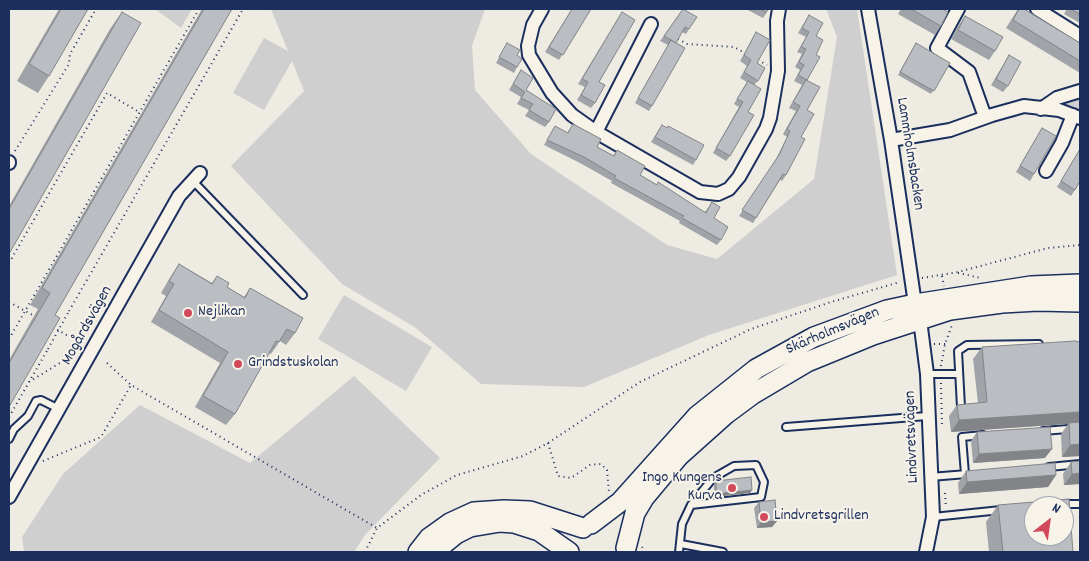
<!DOCTYPE html>
<meta charset="utf-8">
<style>
body{margin:0}
#map{position:relative;width:1089px;height:561px;overflow:hidden;background:#eeebe2;font-family:Dekko,sans-serif}
canvas{display:block}
.frame{position:absolute;inset:0;border:10px solid #1b2f5e;pointer-events:none}
.north{position:absolute;left:1024px;top:496px;width:50px;height:50px;box-sizing:border-box;background:#f7f3e8;border:1px solid #9fa5b1;border-radius:50%;rotate:30deg;font-size:14px;font-weight:700;line-height:20px;text-align:center;color:#1b2f5e}
.north::after{content:'';display:block;margin:auto;width:18px;height:22px;background:#d1495b;clip-path:polygon(50% 0,100% 100%,50% 72%,0 100%)}
</style>
<div id="map">
<canvas width="1089" height="561"></canvas>
<div class="frame"></div>
<div class="north">N</div>
</div>
<script>
const context = document.querySelector('canvas').getContext('2d');
context.lineJoin = 'round';
function fillPath(path, color) {
  context.fillStyle = color;
  context.fill(path, 'evenodd');
}
function poly(rows) {
  const path = new Path2D();
  for (const r of rows) {
    path.moveTo(r[0], r[1]);
    for (let i = 2; i < r.length; i += 2) path.lineTo(r[i], r[i + 1]);
  }
  return path;
}
function strokePath(path, color, width, dash) {
  context.strokeStyle = color;
  context.lineWidth = width;
  context.lineCap = dash ? 'butt' : 'round';
  context.setLineDash(dash || []);
  context.stroke(path);
}
function write(font, color, halo, rows, align = 'center') {
  context.font = font + ' Dekko,sans-serif';
  context.lineWidth = 4;
  context.setLineDash([]);
  context.textBaseline = 'middle';
  context.strokeStyle = halo;
  context.fillStyle = color;
  for (const [text, x, y, turn = 0] of rows) {
    context.save();
    context.translate(x, y);
    context.rotate((+turn || 0) * Math.PI / 180);
    context.textAlign = isNaN(turn) ? turn : align;
    if (halo) context.strokeText(text, 0, 0);
    context.fillText(text, 0, 0);
    context.restore();
  }
}
fillPath(poly([
 [155,9,192,9,181,28],
 [271,9,485,9,472,46,475,90,531,154,667,245,717,259,814,179,837,37,826,9,857,9,897,275,709,335,584,387,481,384,416,328,342,284,231,166,304,91,292,61,264,110,233,93,264,38,288,51],
 [1080,94,1080,111,1058,101],
 [344,295,432,347,406,391,318,339],
 [354,376,440,458,365,535,354,552,24,552,22,537,63,474,140,405,250,463]
]), '#cfcfcf');
const lane = poly([
 [192,180,303,295],
 [927,374,958,374],
 [961,407,958,351,967,345,1039,344],
 [786,427,927,416],
 [1043,431,1080,428],
 [9,439,14,429,28,416,36,401,41,400,59,409],
 [1049,467,1080,464],
 [965,474,962,437,983,435],
 [930,477,967,474],
 [1062,504,1080,504],
 [933,517,1001,510],
 [681,544,723,552],
 [679,552,682,524,691,505,713,478,734,466,756,465,764,482,761,497,691,505]
]);
const street = poly([
 [542,9,533,25,528,46,529,55,552,93,572,115,596,132,700,192,718,194,729,189,739,177,766,129,770,118,778,71,777,21,779,9],
 [868,9,891,140,915,304],
 [958,9,937,48,969,72,985,117],
 [1037,9,1080,36],
 [1041,109,1057,98,1080,91],
 [596,132,651,24],
 [891,140,950,130,992,115,1024,106,1059,110,1080,118],
 [9,162,9,163],
 [1046,171,1062,143,1073,115],
 [920,320,927,374,933,517,926,552],
 [9,497,179,196,200,173]
]);
const secondary = poly([
 [591,524,620,502,697,416,756,369,814,337,887,310,915,304,1031,286,1080,284],
 [626,548,635,513,644,498,679,456,726,414,753,394,807,362,873,335,950,310,1002,303,1038,301,1080,302],
 [418,552,429,538,450,523,474,512,504,510,530,511,583,528],
 [434,552,456,534,470,527,500,522,514,523,539,531,569,552]
]);
strokePath(lane, '#1b2f5e', 10);
strokePath(street, '#1b2f5e', 16);
strokePath(secondary, '#1b2f5e', 22);
strokePath(poly([
 [678,39,687,44,734,47,745,53],
 [758,60,767,65],
 [15,151,69,64,70,54,96,9],
 [9,263,107,93,139,112],
 [958,273,981,278],
 [942,276,944,286],
 [922,278,958,272,1048,248,1080,245],
 [9,302,36,317],
 [69,311,243,9],
 [53,327,75,340,79,348],
 [9,339,199,9],
 [934,344,945,344],
 [107,363,131,385,377,528],
 [941,366,945,344,952,325],
 [29,382,76,353],
 [941,383,942,428],
 [9,417,48,349],
 [548,443,558,476,571,478,590,465,601,464,607,470,609,492],
 [43,461,101,437,131,385],
 [945,493,946,508],
 [642,547,645,552],
 [365,552,377,528,421,495,457,475,523,456,548,443,640,382,751,329,831,302,900,282]
]), '#1b2f5e', 2, [1, 4]);
strokePath(lane, '#f7f3e8', 6);
strokePath(street, '#f7f3e8', 12);
strokePath(secondary, '#f7f3e8', 19);
strokePath(poly([
 [48,349,69,311]
]), '#1b2f5e', 2, [1, 4]);
fillPath(poly([
 [59,9,88,9,49,76,38,93,17,81],
 [202,9,232,9,55,315,9,407,9,360,38,309,30,305],
 [572,9,591,9,559,60,545,52],
 [683,9,689,29,686,34,682,32,676,43,652,106,649,111,635,103,668,45,660,41],
 [746,9,769,9,763,18],
 [901,9,942,9,941,26,935,35,898,14],
 [1018,9,1080,43,1080,73,1006,28],
 [1067,9,1080,9,1080,23,1064,14],
 [122,12,9,254,9,206,110,29],
 [622,12,599,82,595,103,591,108,577,100,585,87,578,84],
 [809,15,816,36,816,55,807,80,807,110,801,137,786,175,782,181,780,180,753,223,739,216,775,161,787,137,783,134,796,111,789,108,802,85,794,81,800,70,795,67,802,54,797,52,806,37,798,33],
 [965,16,995,51,989,60,951,39,959,25],
 [756,32,758,81,754,85,748,112,730,156,726,161,713,153,739,107,734,104,747,82,740,78,747,66,740,61],
 [507,43,517,55,517,67,514,73,496,63],
 [914,46,950,63,931,94,898,75],
 [1009,55,1008,86,1003,92,991,85],
 [521,70,526,90,549,122,545,127,525,116,529,110,517,104,521,97,509,90],
 [573,124,597,147,613,156,617,150,640,175,705,212,712,202,714,218,721,240,717,245,679,223,680,221,611,183,612,181,580,163,544,145,555,126,567,133],
 [662,125,696,160,693,165,651,142],
 [1042,128,1034,174,1030,181,1016,172],
 [1080,149,1075,190,1071,196,1057,187],
 [179,264,212,283,217,276,227,287,244,297,250,288,295,333,286,345,280,341,271,354,269,353,235,414,226,425,195,407,220,363,151,322,166,296,161,293,171,276],
 [1080,342,1080,456,1062,457,1061,434,1068,424,951,432,949,416,957,405,978,403,973,359,982,347],
 [977,432,1045,458,973,463,971,441],
 [1080,461,1080,484,1064,485,1063,474,1071,462],
 [966,471,1056,475,1048,487,959,494,958,483],
 [716,481,752,490,750,493,714,497,714,484],
 [759,502,777,521,772,527,757,528,754,508],
 [998,505,1073,552,989,552,986,522]
]), '#a0a3a7');
fillPath(poly([
 [1080,412,1080,423,951,432,959,420],
 [1080,444,1080,456,1062,457,1070,445],
 [1052,449,1045,458,973,463,979,454],
 [1080,473,1080,484,1064,485,1072,474],
 [1056,475,1048,487,959,494,967,482],
 [752,490,750,493,714,497,716,494],
 [777,521,772,527,757,528,761,522]
]), '#828488');
const building = poly([
 [61,9,88,9,49,76,29,64,61,9],
 [204,9,232,9,55,315,60,318,9,407,9,363,50,293,42,288,204,9],
 [572,9,591,9,563,55,549,47,572,9],
 [683,9,697,17,689,29,685,27,676,43,664,36,683,9],
 [760,9,769,9,766,12,760,9],
 [911,9,942,9,948,12,941,26,911,9],
 [1019,9,1024,9,1080,43,1080,61,1013,20,1019,9],
 [1070,9,1080,9,1080,14,1070,9],
 [122,12,141,23,9,254,9,209,122,12],
 [622,12,635,20,599,82,605,85,595,103,581,95,588,82,582,79,622,12],
 [809,15,823,23,816,36,823,40,816,55,820,57,807,80,798,75,804,65,799,62,806,49,801,47,809,32,802,28,809,15],
 [965,16,1003,37,995,51,958,30,965,16],
 [756,32,770,40,757,63,765,68,758,81,744,72,751,60,744,55,756,32],
 [671,40,685,48,652,106,638,98,671,40],
 [507,43,520,50,517,55,522,59,517,67,499,57,507,43],
 [916,43,950,63,934,91,900,72,916,43],
 [1009,55,1021,62,1008,86,996,79,1009,55],
 [521,70,533,78,526,90,556,109,549,122,529,110,533,104,521,98,525,92,513,84,521,70],
 [806,80,820,87,807,110,814,114,801,137,805,139,786,175,783,174,756,218,742,210,779,155,790,131,787,129,800,106,793,102,806,80],
 [748,81,761,89,748,112,754,115,730,156,716,148,743,102,737,99,748,81],
 [573,124,601,139,597,147,614,156,617,150,645,166,640,175,657,185,658,182,706,213,712,202,720,207,714,218,728,227,721,240,682,218,684,216,614,178,616,176,584,157,547,140,555,126,568,133,573,124],
 [662,125,667,128,668,126,704,145,696,160,655,137,662,125],
 [1042,128,1056,136,1034,174,1020,166,1042,128],
 [1080,149,1080,181,1075,190,1061,181,1080,149],
 [179,264,212,284,217,276,229,283,227,287,245,298,250,288,303,318,295,333,287,329,279,342,276,341,235,414,203,396,228,352,159,310,174,284,169,281,179,264],
 [1075,341,1080,342,1080,412,959,420,957,405,987,402,982,347,1075,341],
 [1080,422,1080,444,1070,445,1069,423,1080,422],
 [1050,427,1052,449,979,454,977,432,1050,427],
 [1080,461,1080,473,1072,474,1071,462,1080,461],
 [1055,463,1056,475,967,482,966,471,1055,463],
 [751,477,752,490,716,494,716,481,751,477],
 [1069,499,1073,552,1003,552,998,505,1069,499],
 [1034,506,1064,506,1064,536,1034,536,1034,506],
 [775,500,777,521,761,522,759,502,775,500]
]);
fillPath(building, '#babdc2');
strokePath(building, '#828488', 1);
for (const [x, y, r, color] of [
 [188,313,5,"#d1495b"],
 [238,364,5,"#d1495b"],
 [732,488,5,"#d1495b"],
 [764,517,5,"#d1495b"]
]) {
  const dot = new Path2D();
  dot.arc(x, y, r, 0, 2 * Math.PI);
  context.fillStyle = color;
  context.fill(dot);
  strokePath(dot, '#f7f3e8', 2);
}
write('16px', '#1b2f5e', '#f7f3e8', [
 ["Lammholmsbacken",909,154,81],
 ["Mogårdsvägen",88,326,-61],
 ["Skärholmsvägen",833,332,-23],
 ["Lindvretsvägen",913,437,-92]
]);
write('16px', '#1b2f5e', '#f7f3e8', [
 ["Nejlikan",198,313],
 ["Grindstuskolan",248,364],
 ["Ingo Kungens",722,479,"right"],
 ["Kurva",722,497,"right"],
 ["Lindvretsgrillen",774,517]
], 'left');
</script>
